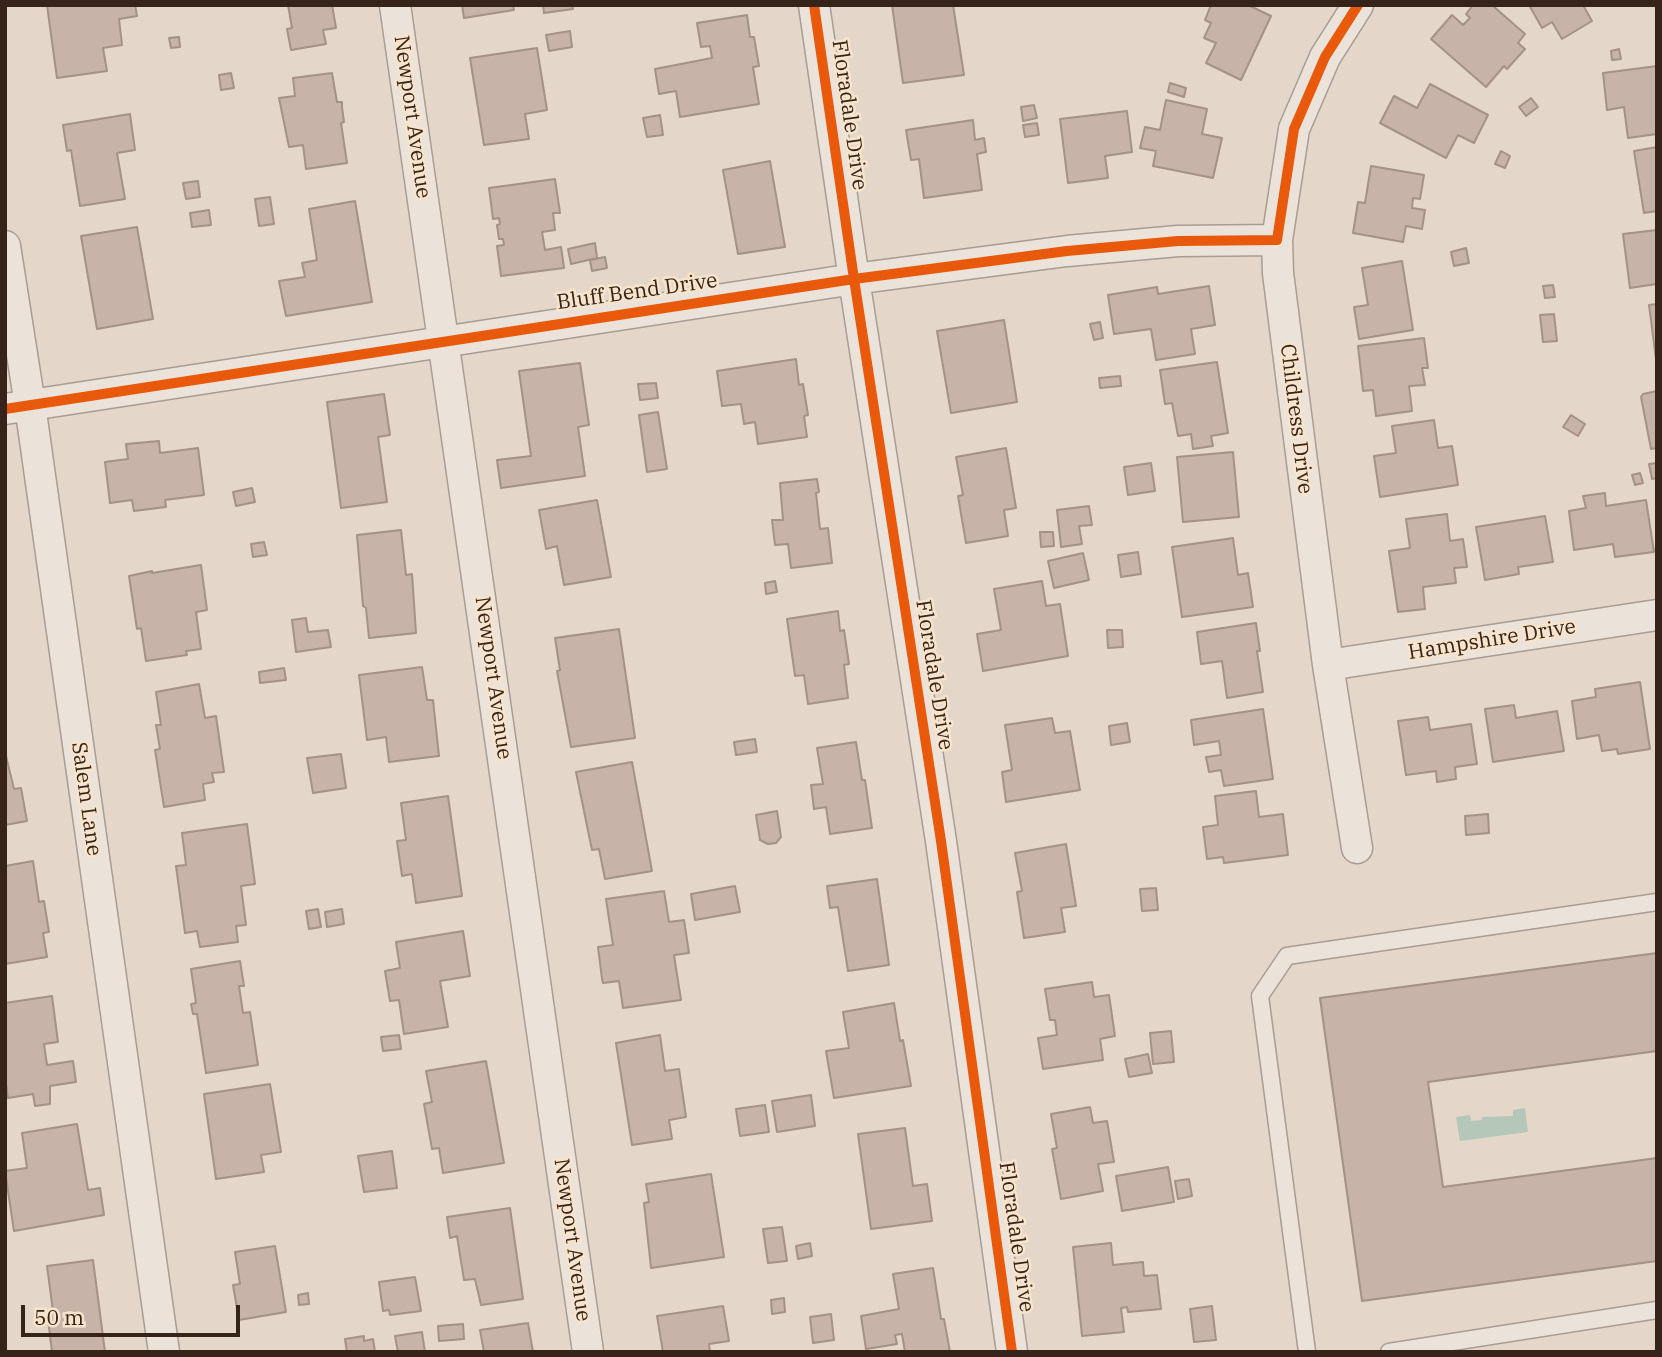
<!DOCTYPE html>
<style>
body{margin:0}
#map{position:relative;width:1662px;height:1357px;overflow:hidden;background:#e4d6c8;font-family:"IBM Plex Serif",serif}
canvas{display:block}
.frame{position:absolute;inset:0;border:7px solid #36231a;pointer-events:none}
.scale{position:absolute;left:21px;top:1305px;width:219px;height:32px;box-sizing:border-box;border:4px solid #36231a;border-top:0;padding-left:9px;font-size:21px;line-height:24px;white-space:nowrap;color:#36231a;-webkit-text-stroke:5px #f8e3cb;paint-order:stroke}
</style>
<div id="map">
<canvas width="1662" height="1357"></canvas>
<div class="frame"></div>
<div class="scale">50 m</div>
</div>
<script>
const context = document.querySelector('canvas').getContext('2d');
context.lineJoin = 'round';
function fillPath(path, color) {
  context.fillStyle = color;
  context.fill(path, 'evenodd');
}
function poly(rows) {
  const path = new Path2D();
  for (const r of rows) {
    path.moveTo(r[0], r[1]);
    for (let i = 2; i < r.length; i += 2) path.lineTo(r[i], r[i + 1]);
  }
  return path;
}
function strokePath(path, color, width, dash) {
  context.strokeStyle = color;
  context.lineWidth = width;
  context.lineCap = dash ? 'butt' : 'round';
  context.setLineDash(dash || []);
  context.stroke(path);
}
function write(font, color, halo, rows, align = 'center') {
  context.font = font + ' "IBM Plex Serif",serif';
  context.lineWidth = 5;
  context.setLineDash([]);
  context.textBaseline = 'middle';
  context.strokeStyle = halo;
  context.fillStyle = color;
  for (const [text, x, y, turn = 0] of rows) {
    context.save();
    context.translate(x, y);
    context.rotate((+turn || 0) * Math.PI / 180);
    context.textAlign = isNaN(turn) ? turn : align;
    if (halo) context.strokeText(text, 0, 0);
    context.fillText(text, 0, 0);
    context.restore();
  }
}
fillPath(poly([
 [1525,1108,1528,1132,1460,1141,1456,1117,1470,1115,1471,1121,1482,1120,1482,1117,1513,1116,1513,1110]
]), '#b4c7b8');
const building = poly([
 [47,5,135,5,137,16,119,19,122,45,103,48,107,71,57,78,47,5],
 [288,5,332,5,336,28,323,30,326,44,291,50,287,29,292,28,288,5],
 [462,5,513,5,514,10,464,18,462,5],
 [543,5,572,5,573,9,544,13,543,5],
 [892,5,953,5,964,75,903,83,892,5],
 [1211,5,1248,5,1271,16,1241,80,1206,63,1216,43,1204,38,1211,23,1205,20,1211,5],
 [1473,5,1492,5,1525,34,1518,43,1525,49,1507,69,1504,66,1486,87,1431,39,1452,15,1463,25,1470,18,1466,14,1473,5],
 [1529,5,1583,5,1592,21,1562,39,1552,22,1542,28,1529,5],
 [747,15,750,37,754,37,759,66,753,67,759,104,680,117,676,91,659,94,655,69,712,58,710,46,701,47,697,23,747,15],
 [570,31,572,47,549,51,546,35,570,31],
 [179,37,180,47,171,48,169,38,179,37],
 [537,48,547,110,525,114,529,139,484,145,470,58,537,48],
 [1619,49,1621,59,1612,60,1611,51,1619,49],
 [1657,66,1657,134,1628,138,1624,107,1607,110,1603,73,1657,66],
 [231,73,234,88,221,90,219,75,231,73],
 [332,73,337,102,342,102,342,107,344,122,341,123,347,163,306,169,303,145,289,147,279,98,295,96,293,78,332,73],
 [1170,83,1186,88,1184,97,1168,92,1170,83],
 [1430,84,1488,115,1474,143,1458,135,1446,158,1380,123,1394,96,1417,108,1430,84],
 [1531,98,1538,107,1526,116,1519,107,1531,98],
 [1166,100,1207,109,1202,134,1222,138,1213,178,1153,166,1156,151,1140,148,1145,127,1160,130,1166,100],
 [1034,105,1037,118,1023,121,1021,107,1034,105],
 [1127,111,1132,152,1105,156,1108,178,1068,183,1060,119,1127,111],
 [130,114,135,150,117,153,125,199,80,206,71,150,67,151,63,125,130,114],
 [660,115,663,135,647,137,643,118,660,115],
 [973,120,975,140,984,138,986,152,977,154,982,190,924,198,919,159,911,160,906,130,973,120],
 [1037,123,1039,135,1025,137,1023,125,1037,123],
 [1657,147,1657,211,1644,213,1634,151,1657,147],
 [1501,151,1510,156,1505,168,1495,164,1501,151],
 [770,161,785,247,738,254,723,170,770,161],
 [1371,166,1424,175,1420,199,1413,198,1412,208,1425,210,1422,229,1406,226,1403,242,1353,233,1358,202,1365,203,1371,166],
 [555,179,560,213,553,213,555,230,542,232,545,250,561,247,564,268,501,276,497,246,504,245,503,239,499,239,497,225,500,224,499,218,493,219,489,188,555,179],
 [198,181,200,197,186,199,183,183,198,181],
 [270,197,274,224,259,226,255,199,270,197],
 [355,201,372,302,286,316,279,281,305,277,302,263,317,260,309,209,355,201],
 [209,210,211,225,192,227,190,213,209,210],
 [137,227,153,319,97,329,81,236,137,227],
 [1657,230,1657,284,1630,288,1623,234,1657,230],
 [595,243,597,258,571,264,568,249,595,243],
 [1466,248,1469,263,1454,266,1451,252,1466,248],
 [605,257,607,268,592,271,590,260,605,257],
 [1402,261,1413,330,1359,339,1354,307,1368,305,1362,268,1402,261],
 [1553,285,1555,297,1545,298,1543,286,1553,285],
 [1209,286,1215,325,1191,329,1195,354,1156,360,1151,329,1114,334,1108,295,1157,287,1158,294,1209,286],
 [1657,304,1657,367,1649,305,1657,304],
 [1554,314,1557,341,1543,342,1540,315,1554,314],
 [1004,320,1017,402,951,413,937,331,1004,320],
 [1100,322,1103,338,1094,340,1090,324,1100,322],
 [1424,338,1428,368,1422,368,1425,385,1409,386,1412,411,1376,416,1373,390,1363,391,1358,346,1424,338],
 [796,359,799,385,803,384,808,415,804,416,807,437,758,444,755,422,744,424,741,404,722,406,717,371,796,359],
 [1217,362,1228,433,1211,436,1213,446,1193,449,1191,434,1178,436,1172,403,1165,404,1160,370,1217,362],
 [580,363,589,425,578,427,585,476,501,488,497,460,531,456,519,371,580,363],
 [1120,376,1121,386,1100,388,1099,378,1120,376],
 [656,383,658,398,640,400,638,384,656,383],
 [1657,391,1657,448,1651,449,1641,397,1643,394,1657,391],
 [384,394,390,435,378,437,387,502,341,508,327,402,384,394],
 [658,412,667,469,647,472,639,415,658,412],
 [1571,415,1585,424,1578,436,1563,427,1571,415],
 [1434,420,1438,448,1452,446,1458,485,1380,497,1374,456,1396,453,1392,426,1434,420],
 [159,441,160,453,198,448,204,495,165,500,166,507,134,511,132,500,110,503,105,462,128,459,126,444,159,441],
 [1006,448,1016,508,1004,510,1008,536,966,543,958,496,963,495,956,457,1006,448],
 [1233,452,1239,517,1183,522,1177,457,1233,452],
 [1151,463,1155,491,1128,495,1124,467,1151,463],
 [1657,463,1657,478,1652,479,1649,464,1657,463],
 [1640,473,1643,483,1635,485,1632,475,1640,473],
 [817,479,819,492,816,493,820,529,828,528,832,563,791,568,788,544,775,545,772,520,783,520,780,483,817,479],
 [252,488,255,502,236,506,233,492,252,488],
 [1605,493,1606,506,1646,500,1654,552,1615,557,1613,544,1574,550,1569,511,1586,508,1583,496,1605,493],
 [597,500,611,577,564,585,557,546,546,549,539,510,597,500],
 [1089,506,1092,525,1079,526,1082,544,1061,547,1057,510,1089,506],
 [1447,514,1450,541,1463,539,1467,567,1454,568,1456,583,1423,587,1425,609,1398,612,1389,551,1410,548,1406,519,1447,514],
 [1545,516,1553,562,1518,567,1519,574,1485,580,1476,527,1545,516],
 [401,530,406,575,412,574,416,633,369,638,366,608,363,606,357,535,401,530],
 [1040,532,1053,532,1054,546,1041,547,1040,532],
 [1233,538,1238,575,1248,573,1253,607,1182,617,1172,547,1233,538],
 [264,542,267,555,253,557,251,544,264,542],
 [1138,552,1141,574,1121,577,1118,555,1138,552],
 [1083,553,1089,580,1054,588,1048,561,1083,553],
 [201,565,207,610,196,612,201,649,186,651,187,655,146,661,141,628,137,629,129,576,152,571,152,573,201,565],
 [775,581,777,592,766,594,765,583,775,581],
 [1042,581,1046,606,1060,604,1068,656,983,671,977,634,1001,630,994,589,1042,581],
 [838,611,840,631,844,630,849,664,844,665,848,698,808,704,804,675,795,676,787,619,838,611],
 [306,618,308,632,328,630,331,647,296,652,292,620,306,618],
 [1256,623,1260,651,1257,651,1263,692,1227,698,1222,661,1201,664,1197,632,1256,623],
 [619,629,635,738,571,747,557,671,560,670,555,638,619,629],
 [1107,630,1122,630,1123,647,1108,648,1107,630],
 [422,667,427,700,433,700,439,756,389,762,386,737,367,740,359,675,422,667],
 [284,668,286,680,260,683,259,672,284,668],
 [1640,682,1650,749,1618,754,1617,749,1602,751,1599,735,1577,739,1572,701,1596,697,1595,689,1640,682],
 [199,684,205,718,216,716,224,772,212,773,214,782,203,784,205,800,164,807,155,750,160,749,156,725,161,725,156,692,199,684],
 [1514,705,1516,718,1557,711,1564,751,1493,762,1485,709,1514,705],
 [1263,709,1273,779,1224,786,1221,770,1209,772,1206,757,1221,755,1219,741,1194,745,1191,720,1263,709],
 [1428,717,1430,730,1471,724,1477,764,1455,767,1456,779,1437,782,1436,771,1406,775,1398,721,1428,717],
 [1052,718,1055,733,1070,731,1080,790,1006,802,1002,772,1012,770,1005,725,1052,718],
 [1127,723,1130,742,1111,745,1109,726,1127,723],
 [755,739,757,752,736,755,734,742,755,739],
 [856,742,862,780,865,780,872,828,830,834,826,807,814,809,811,785,823,784,817,748,856,742],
 [5,752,14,789,21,788,27,821,5,825,5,752],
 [341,754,346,788,313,793,307,758,341,754],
 [632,762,652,871,605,879,599,849,592,850,576,772,632,762],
 [1256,791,1259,817,1283,814,1288,855,1224,863,1223,857,1207,859,1203,827,1218,825,1215,796,1256,791],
 [448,796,462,896,416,903,412,874,402,876,397,841,406,840,401,803,448,796],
 [777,811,781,837,776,843,768,844,760,840,756,815,777,811],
 [1488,814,1489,833,1466,835,1465,816,1488,814],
 [247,824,255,884,241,886,246,925,236,926,238,942,200,947,197,931,185,933,176,866,186,865,182,833,247,824],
 [1066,844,1076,906,1061,908,1065,932,1024,938,1017,892,1022,891,1015,853,1066,844],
 [33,861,39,902,44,901,49,932,43,933,47,957,5,964,5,866,33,861],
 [877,879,889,965,848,971,838,907,830,908,827,886,877,879],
 [735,886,740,912,695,920,691,894,735,886],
 [1156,888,1158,910,1142,911,1140,889,1156,888],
 [664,891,669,922,684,920,689,953,674,955,681,1000,623,1008,619,981,603,983,602,979,598,947,613,945,606,899,664,891],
 [318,909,321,927,309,929,306,911,318,909],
 [342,909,344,924,327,927,325,912,342,909],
 [463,931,470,976,440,981,448,1027,404,1034,399,1000,390,1001,385,971,400,968,396,942,463,931],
 [1657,953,1657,1051,1428,1082,1443,1187,1657,1158,1657,1261,1362,1301,1320,998,1657,953],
 [240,961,244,986,239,986,243,1013,250,1012,258,1065,206,1073,197,1014,193,1014,191,1004,196,1003,191,969,240,961],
 [1092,982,1094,997,1109,995,1115,1036,1100,1039,1103,1060,1043,1069,1038,1038,1057,1035,1055,1020,1050,1020,1045,989,1092,982],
 [52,996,58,1042,44,1044,47,1065,73,1061,76,1082,50,1086,50,1104,35,1106,33,1094,8,1098,5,1076,5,1003,52,996],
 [894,1003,900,1041,903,1040,911,1086,834,1098,826,1051,849,1048,843,1012,894,1003],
 [1171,1031,1174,1062,1153,1064,1150,1033,1171,1031],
 [399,1035,401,1049,383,1051,381,1037,399,1035],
 [660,1035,665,1071,679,1069,686,1117,669,1120,672,1139,632,1145,616,1043,660,1035],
 [1148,1054,1152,1073,1129,1077,1125,1059,1148,1054],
 [486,1061,504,1163,443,1173,439,1148,432,1149,424,1104,432,1102,426,1071,486,1061],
 [270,1084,281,1152,261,1155,264,1172,216,1179,204,1094,270,1084],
 [811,1095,815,1126,777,1132,772,1101,811,1095],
 [765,1105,769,1132,740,1136,736,1109,765,1105],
 [1090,1107,1093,1123,1107,1121,1114,1162,1098,1164,1103,1191,1061,1199,1052,1149,1057,1148,1051,1114,1090,1107],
 [77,1124,88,1190,100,1188,104,1215,14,1231,5,1171,27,1168,22,1133,77,1124],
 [905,1128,913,1186,927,1184,932,1221,871,1229,858,1134,905,1128],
 [392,1151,397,1188,364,1192,358,1156,392,1151],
 [1168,1167,1174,1202,1122,1211,1116,1176,1168,1167],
 [711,1174,724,1257,651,1268,644,1203,649,1202,646,1184,711,1174],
 [1189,1179,1192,1196,1178,1199,1175,1181,1189,1179],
 [510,1208,523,1299,481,1305,475,1279,464,1280,457,1236,450,1238,447,1217,510,1208],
 [782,1227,787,1261,768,1263,763,1229,782,1227],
 [810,1243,812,1256,798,1259,796,1246,810,1243],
 [1111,1243,1113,1265,1143,1262,1144,1276,1157,1275,1161,1309,1128,1312,1127,1307,1121,1308,1124,1332,1082,1336,1073,1247,1111,1243],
 [275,1246,286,1312,239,1320,233,1285,240,1284,235,1252,275,1246],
 [93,1260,105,1352,52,1352,47,1312,53,1311,47,1266,93,1260],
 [933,1268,941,1319,944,1319,950,1352,905,1352,902,1334,895,1335,897,1344,866,1349,861,1316,899,1309,893,1274,933,1268],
 [415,1277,421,1311,390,1315,389,1310,383,1311,379,1282,415,1277],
 [308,1293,309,1304,299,1305,298,1295,308,1293],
 [784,1298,785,1312,772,1314,771,1300,784,1298],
 [723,1306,729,1341,709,1344,710,1352,663,1352,657,1316,723,1306],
 [1212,1306,1216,1340,1194,1342,1190,1309,1212,1306],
 [831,1314,834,1340,813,1343,810,1317,831,1314],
 [528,1323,533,1352,484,1352,480,1330,528,1323],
 [463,1324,464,1339,439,1341,438,1326,463,1324],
 [422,1332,425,1352,398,1352,395,1336,422,1332],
 [364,1336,364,1341,373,1339,375,1352,347,1352,345,1339,364,1336]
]);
fillPath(building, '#c8b3a8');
strokePath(building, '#a49187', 2);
const service = poly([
 [1307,1352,1260,996,1287,956,1657,902],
 [1389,1352,1657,1310]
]);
const minor = poly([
 [395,5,588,1352],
 [814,5,854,279,941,841,1012,1352],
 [5,246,30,405,164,1352],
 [5,409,854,279,1067,251,1178,241,1277,240],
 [1328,665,1657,615],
 [1357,848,1328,665,1278,273,1277,240,1294,129,1325,57,1358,5]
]);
strokePath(service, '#a99c92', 19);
strokePath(minor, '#a99c92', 33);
strokePath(service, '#ebe3da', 16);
strokePath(minor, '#ebe3da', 30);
strokePath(poly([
 [814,5,854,279,941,841,1012,1352],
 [5,409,854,279,1067,251,1178,241,1277,240,1294,129,1325,57,1358,5]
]), '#e8590c', 10);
write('21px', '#36231a', '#f8e3cb', [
 ["Floradale Drive",849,115,82],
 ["Newport Avenue",412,117,82],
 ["Bluff Bend Drive",637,292,-8],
 ["Childress Drive",1296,419,83],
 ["Hampshire Drive",1492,640,-9],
 ["Floradale Drive",934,675,81],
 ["Newport Avenue",493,678,82],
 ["Salem Lane",86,799,82],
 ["Floradale Drive",1016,1237,82],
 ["Newport Avenue",572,1240,82]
]);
</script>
